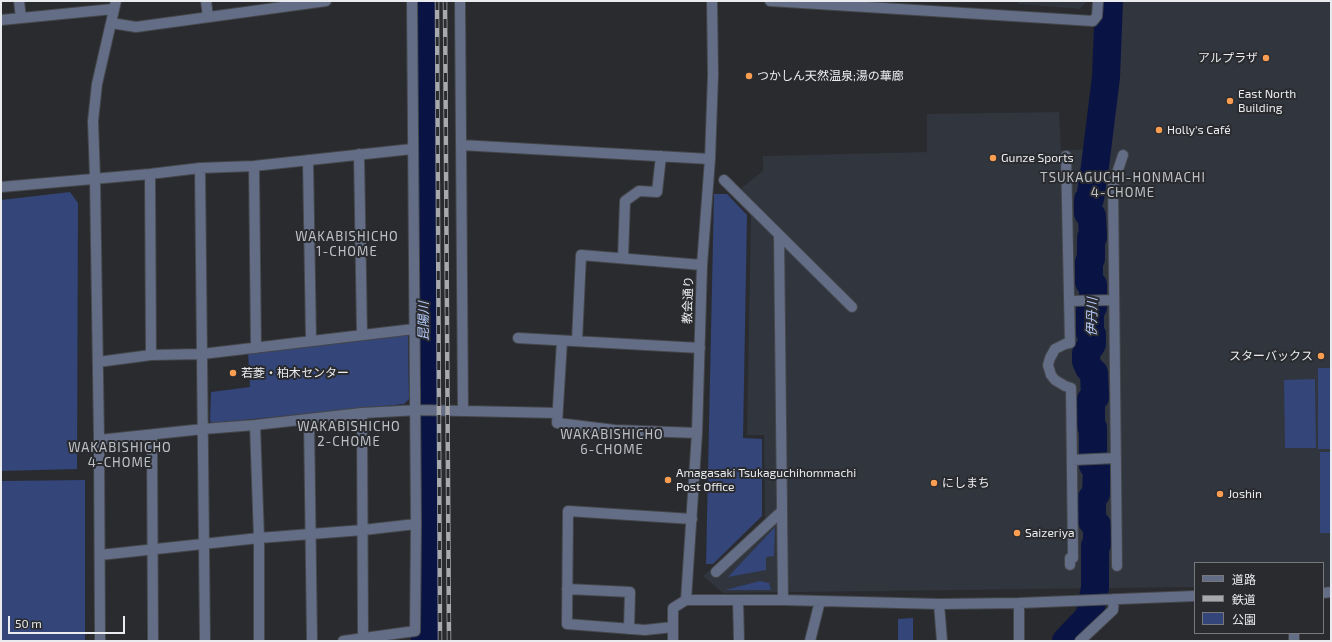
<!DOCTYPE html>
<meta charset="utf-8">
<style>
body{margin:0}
#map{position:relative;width:1332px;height:642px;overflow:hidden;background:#292b2f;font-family:"Exo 2","Noto Sans JP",sans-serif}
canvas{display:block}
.frame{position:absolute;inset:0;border:2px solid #eaebee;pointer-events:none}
.legend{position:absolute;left:1194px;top:562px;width:130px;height:72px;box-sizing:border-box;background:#292b2f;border:1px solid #76787b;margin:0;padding:5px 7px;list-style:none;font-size:12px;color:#eaebee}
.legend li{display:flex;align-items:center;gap:8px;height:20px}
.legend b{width:20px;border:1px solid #76787b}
.scale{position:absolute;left:8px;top:616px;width:117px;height:18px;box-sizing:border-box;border:2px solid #eaebee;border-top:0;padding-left:5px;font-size:12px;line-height:14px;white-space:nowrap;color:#eaebee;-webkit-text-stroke:3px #292b2f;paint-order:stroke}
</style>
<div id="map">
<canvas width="1332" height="642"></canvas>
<div class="frame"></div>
<ul class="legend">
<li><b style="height:5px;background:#636d86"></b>道路</li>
<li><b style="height:5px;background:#a8a9ac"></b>鉄道</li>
<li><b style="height:11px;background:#334579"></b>公園</li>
</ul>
<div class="scale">50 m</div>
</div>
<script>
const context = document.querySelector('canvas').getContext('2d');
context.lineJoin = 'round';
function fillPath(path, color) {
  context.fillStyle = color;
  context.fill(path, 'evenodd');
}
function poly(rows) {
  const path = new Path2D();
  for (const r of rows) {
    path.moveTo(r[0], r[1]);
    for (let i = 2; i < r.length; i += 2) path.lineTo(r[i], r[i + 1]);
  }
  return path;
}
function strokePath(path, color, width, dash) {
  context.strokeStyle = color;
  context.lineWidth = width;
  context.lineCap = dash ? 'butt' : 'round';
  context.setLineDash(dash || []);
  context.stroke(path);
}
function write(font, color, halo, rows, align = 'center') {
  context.font = font + ' "Exo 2","Noto Sans JP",sans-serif';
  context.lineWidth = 4;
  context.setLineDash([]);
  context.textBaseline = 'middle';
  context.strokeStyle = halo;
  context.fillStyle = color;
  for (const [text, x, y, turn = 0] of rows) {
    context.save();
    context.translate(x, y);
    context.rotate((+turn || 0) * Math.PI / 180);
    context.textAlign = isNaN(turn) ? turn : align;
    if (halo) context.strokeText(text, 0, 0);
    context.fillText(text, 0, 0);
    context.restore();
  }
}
fillPath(poly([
 [1017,1,1087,1,1080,9,1018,4],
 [1115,1,1331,1,1331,586,1323,586,1323,563,1195,563,1195,587,723,593,703,576,765,519,764,435,747,435,751,214,734,194,763,171,763,156,927,152,927,114,1059,112,1061,150,1109,149]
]), '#30353e');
fillPath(poly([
 [70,192,78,203,77,469,1,471,1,200],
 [714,194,727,194,747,215,743,438,762,439,762,516,713,564,706,564],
 [406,334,408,336,409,399,404,404,213,423,210,421,211,392,250,387,248,352],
 [1318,368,1331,368,1331,449,1318,449],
 [1315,379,1316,448,1285,448,1284,380],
 [1320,452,1331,452,1331,533,1320,533],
 [85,480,85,641,1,641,1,481],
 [775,527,774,556,766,557,766,570,728,577],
 [760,581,769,583,771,590,725,590],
 [913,618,913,641,898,641,898,619]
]), '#334579');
strokePath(poly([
 [422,1,425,641],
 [1066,641,1089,617,1095,588,1095,546,1097,544,1097,525,1092,521,1092,498,1096,494,1097,469,1093,465,1093,428,1091,426,1091,400,1095,397,1094,373,1089,368,1086,361,1086,353,1092,344,1092,335,1090,333,1090,310,1093,307,1093,285,1089,282,1089,262,1091,259,1091,238,1093,237,1092,216,1088,213,1088,200,1090,199,1095,166,1106,77,1109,1]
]), '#091444', 28);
const street = poly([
 [19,1,21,18],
 [206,1,208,17],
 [460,1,463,411],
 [770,1,1093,21,1097,16,1098,1],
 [1,20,113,9],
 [111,23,136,27,326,1],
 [461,145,710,159],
 [359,154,362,335],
 [1066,156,1070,343,1065,344,1055,349,1050,358,1048,365,1051,375,1055,380,1065,386,1071,388,1073,558,1070,558,1070,565],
 [308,160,311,340],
 [254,166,256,348],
 [200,168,205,641],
 [150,174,151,355],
 [724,180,852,307],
 [1,187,150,174,200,168,254,166,412,149],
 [779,235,783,600],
 [623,258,625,201,639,191,657,192,661,156],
 [1070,301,1114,300],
 [518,338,700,348],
 [562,341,557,423,615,430,697,433],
 [577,341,581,255,702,265],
 [98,362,151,355,202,354,414,329],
 [362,413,363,638],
 [309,419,312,641],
 [255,425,259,538,259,641],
 [152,435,153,641],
 [99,440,203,429,255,425,362,413,419,410,557,413],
 [1072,460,1116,458],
 [100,555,259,538,363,530,416,524],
 [1117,566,1113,185,1123,155],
 [716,572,782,511],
 [567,589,630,592,629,629],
 [1323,593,1331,592],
 [686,600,697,433,702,265,710,159,713,75,712,1],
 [738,600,739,641],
 [939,604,942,641],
 [673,627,645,630,567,624,568,511,692,519],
 [100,641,99,440,95,178,93,121,97,84,116,1],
 [343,641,415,631,416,524,412,1],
 [673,641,673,608,686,600,783,600,939,604,1019,603,1195,596],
 [810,641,820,601],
 [1019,641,1019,603],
 [1080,641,1113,610,1114,599],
 [1294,641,1294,633]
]);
strokePath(street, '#44464a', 12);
strokePath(street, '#636d86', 10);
const rail = poly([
 [437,1,440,641],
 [445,1,449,641]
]);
strokePath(rail, '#a8a9ac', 4.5);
strokePath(rail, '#292b2f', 3, [9]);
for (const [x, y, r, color] of [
 [1266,58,4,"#fb9e51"],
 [749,76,4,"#fb9e51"],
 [1230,101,4,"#fb9e51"],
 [1159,130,4,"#fb9e51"],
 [993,158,4,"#fb9e51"],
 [1321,356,4,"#fb9e51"],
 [233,373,4,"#fb9e51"],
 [668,480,4,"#fb9e51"],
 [934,483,4,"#fb9e51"],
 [1220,494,4,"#fb9e51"],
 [1017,533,4,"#fb9e51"]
]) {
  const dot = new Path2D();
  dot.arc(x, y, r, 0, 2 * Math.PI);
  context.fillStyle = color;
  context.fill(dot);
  strokePath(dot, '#292b2f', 1.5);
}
write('12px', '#eaebee', '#292b2f', [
 ["アルプラザ",1258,58,"right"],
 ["つかしん天然温泉;湯の華廊",757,76],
 ["East North",1238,94],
 ["Building",1238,108],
 ["Holly's Café",1167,130],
 ["Gunze Sports",1001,158],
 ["スターバックス",1313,356,"right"],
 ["若菱・柏木センター",241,373],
 ["Amagasaki Tsukaguchihommachi",676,473],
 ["Post Office",676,487],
 ["にしまち",942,483],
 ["Joshin",1228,494],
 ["Saizeriya",1025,533]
], 'left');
write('12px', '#eaebee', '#292b2f', [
 ["教会通り",688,300,-88]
]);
context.letterSpacing = '1px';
write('13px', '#bfc1c7', '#292b2f', [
 ["TSUKAGUCHI-HONMACHI",1123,178],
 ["4-CHOME",1123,193],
 ["WAKABISHICHO",347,237],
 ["1-CHOME",347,252],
 ["WAKABISHICHO",349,427],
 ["2-CHOME",349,442],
 ["WAKABISHICHO",612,435],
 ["6-CHOME",612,450],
 ["WAKABISHICHO",120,448],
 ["4-CHOME",120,463]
]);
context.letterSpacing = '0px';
write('italic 13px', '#b7cbfd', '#292b2f', [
 ["伊丹川",1092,317,-89],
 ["昆陽川",424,321,-90]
]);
</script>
